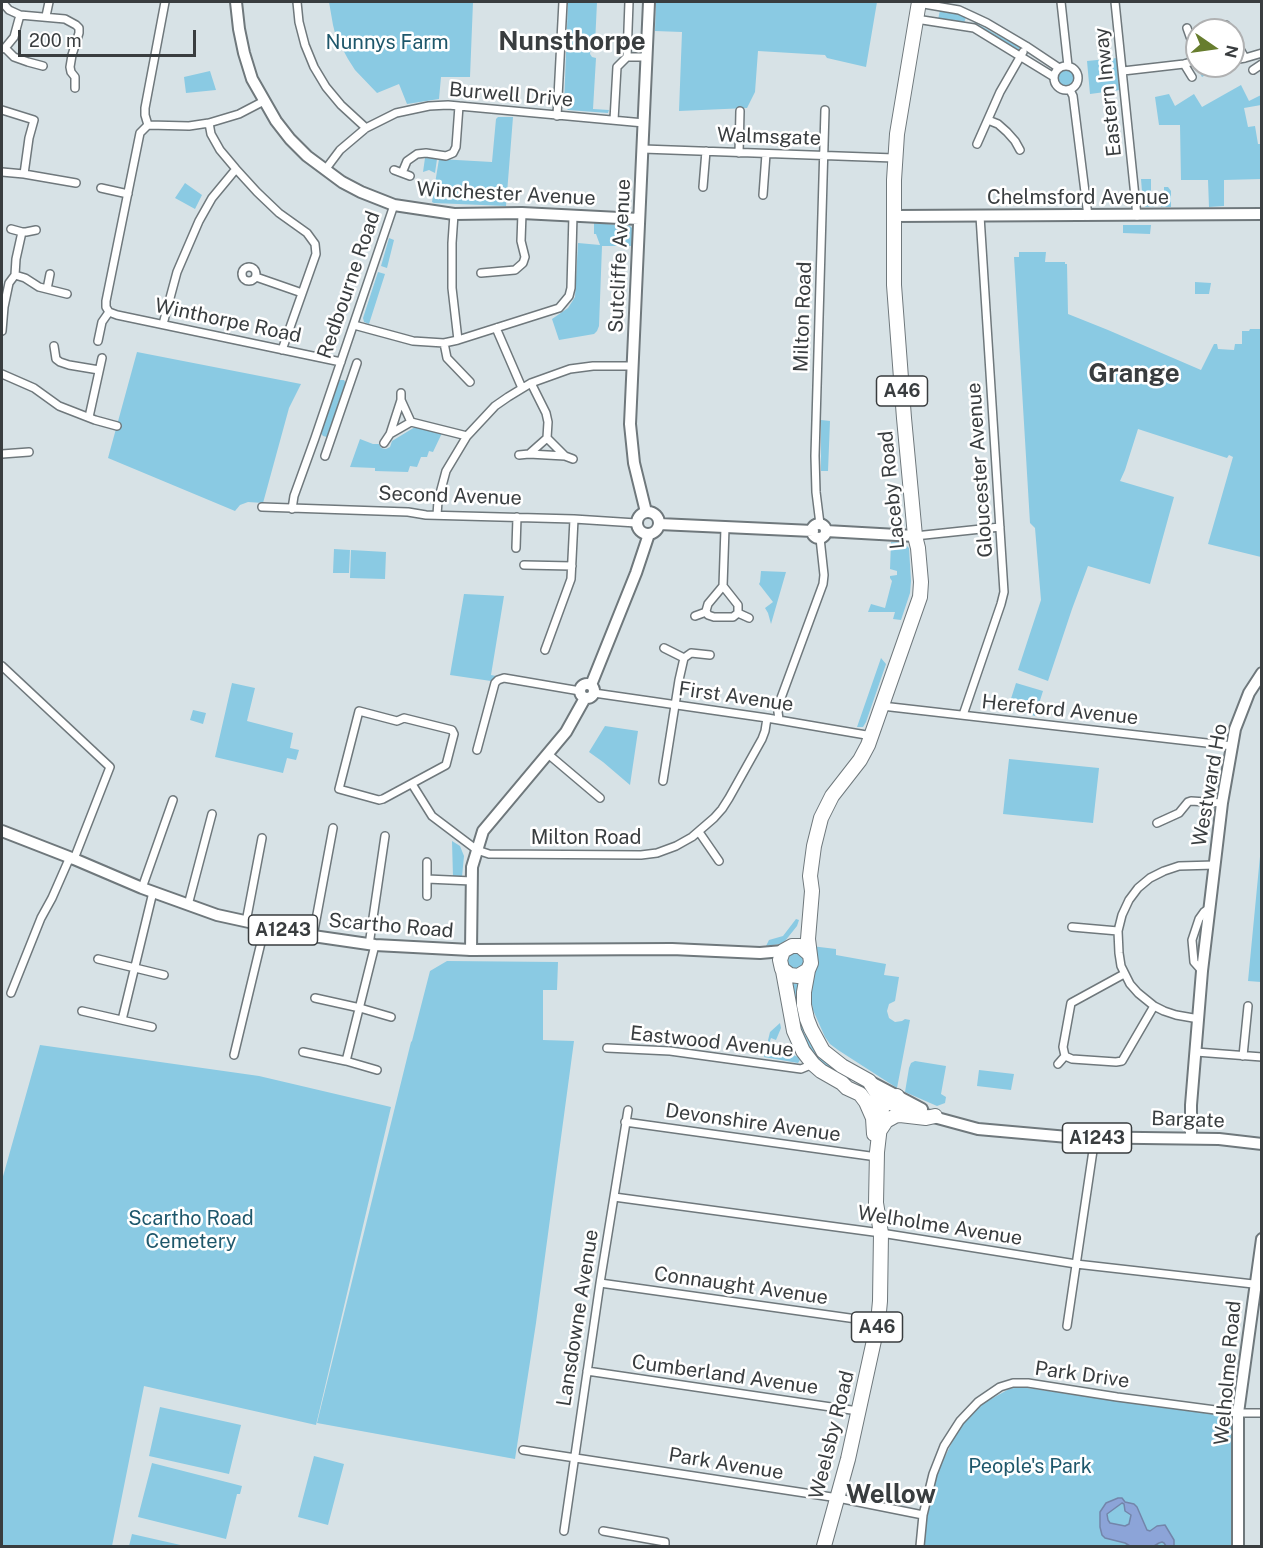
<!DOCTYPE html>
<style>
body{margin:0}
#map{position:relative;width:1263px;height:1548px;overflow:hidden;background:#d7e2e6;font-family:"Public Sans",sans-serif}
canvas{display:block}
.frame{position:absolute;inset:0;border:3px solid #393d3f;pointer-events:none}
.north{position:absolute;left:1185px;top:18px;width:60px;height:60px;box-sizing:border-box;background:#fff;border:2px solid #b0b1b2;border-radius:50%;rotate:103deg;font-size:16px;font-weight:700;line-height:24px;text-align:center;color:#393d3f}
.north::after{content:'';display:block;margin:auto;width:21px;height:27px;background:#677d2e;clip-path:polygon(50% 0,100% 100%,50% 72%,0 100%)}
.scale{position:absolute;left:18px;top:30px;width:178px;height:27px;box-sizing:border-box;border:3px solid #393d3f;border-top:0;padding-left:8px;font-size:18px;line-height:21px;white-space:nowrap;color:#393d3f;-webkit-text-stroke:4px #fff;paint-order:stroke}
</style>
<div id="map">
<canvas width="1263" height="1548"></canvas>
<div class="frame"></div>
<div class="north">N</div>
<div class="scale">200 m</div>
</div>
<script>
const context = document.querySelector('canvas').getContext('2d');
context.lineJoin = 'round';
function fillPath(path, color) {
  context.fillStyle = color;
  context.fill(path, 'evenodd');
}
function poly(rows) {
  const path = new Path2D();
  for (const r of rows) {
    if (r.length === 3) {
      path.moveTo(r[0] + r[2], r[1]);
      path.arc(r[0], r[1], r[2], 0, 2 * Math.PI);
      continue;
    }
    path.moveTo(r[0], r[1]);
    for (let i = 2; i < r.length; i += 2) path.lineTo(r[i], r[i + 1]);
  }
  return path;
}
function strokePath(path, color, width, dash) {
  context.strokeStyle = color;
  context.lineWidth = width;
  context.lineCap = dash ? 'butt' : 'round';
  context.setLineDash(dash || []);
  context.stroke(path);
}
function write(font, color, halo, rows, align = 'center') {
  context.font = font + ' "Public Sans",sans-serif';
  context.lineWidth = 5;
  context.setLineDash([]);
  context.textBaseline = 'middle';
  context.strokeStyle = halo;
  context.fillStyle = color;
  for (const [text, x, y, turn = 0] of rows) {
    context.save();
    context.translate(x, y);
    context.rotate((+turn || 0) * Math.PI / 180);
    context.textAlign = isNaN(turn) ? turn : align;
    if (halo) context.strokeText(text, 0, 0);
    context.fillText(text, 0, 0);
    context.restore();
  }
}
fillPath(poly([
 [329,2,473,2,470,77,441,77,439,99,407,104,399,84,377,93,355,70,348,59,336,37,333,25],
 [568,2,597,2,595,44,591,45,590,54,592,57,596,58,593,109,609,110,608,113,568,110,564,106],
 [656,2,877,2,866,67,827,58,825,55,758,51,755,92,747,108,679,111,682,32,655,31],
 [940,10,958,13,966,17,964,23,938,20],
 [974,22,1019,47,1020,51,973,24],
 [1117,58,1120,90,1090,94,1087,61],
 [1199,66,1218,66,1220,67,1202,77,1197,68],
 [1066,78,10],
 [210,71,216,90,186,93,184,77],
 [1241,85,1249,101,1261,95,1261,105,1244,108,1248,127,1255,126,1258,144,1261,144,1261,179,1224,180,1224,206,1209,207,1208,180,1181,180,1180,125,1159,125,1155,97,1169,94,1175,106,1194,94,1202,107],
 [498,117,513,117,506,206,434,203,432,202,439,159,492,162,496,119],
 [425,158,437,159,435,173,429,170,423,172],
 [1151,179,1151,203,1157,203,1158,206,1145,207,1143,204,1141,179],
 [185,183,202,195,195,209,175,198],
 [1164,187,1168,187,1171,191,1171,207,1161,207,1161,201,1164,200],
 [594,223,630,226,633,229,632,246,602,246,599,326,597,331,594,334,559,340,552,319,568,308,575,297,578,243,600,245,596,234,594,234],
 [1123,225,1151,225,1150,234,1123,233],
 [389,238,394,240,387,268,381,266],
 [1019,252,1046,252,1045,262,1065,262,1065,264,1067,264,1068,314,1108,330,1201,370,1214,344,1217,344,1218,349,1234,350,1235,344,1242,344,1242,331,1249,331,1250,329,1260,329,1261,327,1261,557,1208,544,1233,457,1229,455,1227,458,1138,429,1125,470,1120,481,1174,497,1150,584,1088,566,1072,609,1048,681,1018,670,1041,600,1035,528,1030,523,1014,257,1019,257],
 [378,272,385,274,369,324,364,322,363,318],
 [1195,282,1211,283,1209,294,1195,294],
 [137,352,301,384,289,408,263,503,248,502,240,505,235,511,108,458],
 [340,380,344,380,347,385,330,435,327,437,323,436,320,432,337,382],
 [821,420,830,421,828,471,821,471],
 [415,427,442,433,433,452,429,451,427,457,421,457,417,467,410,466,408,472,375,471,375,468,350,467,360,439,373,444,379,444,381,448,386,449,390,447,392,441],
 [891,542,904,543,909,548,911,581,910,593,901,620,893,619,895,612,868,612,871,604,885,608,892,581,890,578,890,576,897,575,897,571,890,569],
 [334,549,350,550,349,573,333,573],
 [351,550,386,552,385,579,350,578],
 [761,571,786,572,771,624,768,613,765,608,773,602,759,584,760,582],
 [464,594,504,596,491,675,496,676,491,681,450,675],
 [881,658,886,664,866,722,863,727,857,727],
 [232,683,255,688,247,721,293,733,290,748,299,750,296,760,287,758,283,773,215,757],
 [1016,683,1043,691,1035,716,1008,708],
 [193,710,206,713,203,724,190,720],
 [605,726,638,731,630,785,603,762,589,752],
 [1009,759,1099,768,1093,823,1003,814],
 [452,841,460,846,464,856,462,877,453,877],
 [1261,846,1261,982,1248,981],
 [796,919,799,920,797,926,785,941,780,944,766,946,769,940,783,936],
 [811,946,836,949,836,955,886,964,884,975,899,977,895,1001,889,1004,887,1011,889,1018,895,1022,902,1021,905,1019,910,1020,897,1088,838,1050,830,1044,825,1037,813,1010,811,999,813,982,816,965],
 [795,951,801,955,803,958,803,966,791,972,784,956],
 [447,961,558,962,557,990,543,990,543,1040,574,1041,536,1323,515,1459,317,1423,411,1042,412,1041,430,971],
 [788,983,801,984,799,1009,804,1033,808,1039,819,1054,836,1069,834,1074,807,1053],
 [780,1023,781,1028,776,1040,771,1038,767,1049,777,1053,779,1049,798,1057,800,1060,798,1063,764,1057,770,1032],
 [40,1045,259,1076,391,1107,316,1425,144,1386,112,1546,2,1546,2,1180],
 [915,1061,946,1066,941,1094,946,1097,945,1103,937,1106,905,1092,909,1068,911,1063],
 [979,1070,1014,1074,1011,1090,977,1086],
 [1020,1387,1232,1417,1234,1498,1231,1503,1232,1546,924,1546,927,1517,933,1486,938,1471,957,1432,965,1420,984,1403,1009,1389],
 [160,1407,241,1425,229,1474,149,1456],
 [314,1456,344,1464,328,1525,298,1517],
 [152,1463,242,1486,240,1494,237,1494,226,1539,138,1517],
 [132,1534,185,1546,129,1546]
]), '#8acae3');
const water = poly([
 [1118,1498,1122,1498,1125,1502,1134,1504,1137,1507,1147,1530,1150,1531,1157,1526,1165,1525,1174,1540,1174,1546,1166,1546,1164,1543,1162,1542,1159,1543,1154,1546,1130,1546,1125,1543,1105,1538,1102,1535,1100,1527,1100,1512,1106,1503,1118,1498],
 [1122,1503,1124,1504,1125,1511,1131,1515,1129,1524,1125,1526,1110,1523,1108,1520,1107,1514,1122,1503]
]);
fillPath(water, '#8ca4d8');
strokePath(water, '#7385aa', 1.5);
const street = poly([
 [2,2,9,10,20,15,65,19,76,25,79,28,79,33,72,55,70,67,71,72,75,77,75,88],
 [297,2,299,22,305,45,314,67,326,87,341,105,366,128],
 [1061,2,1068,66],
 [1115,2,1137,216],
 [918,3,959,10,972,16,987,23,1026,46,1059,68],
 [46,16,49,2],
 [916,19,974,28,1054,77],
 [1226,25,1229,30],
 [1187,28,1197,56],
 [1233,37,1245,58],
 [5,48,14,57,28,62,43,66],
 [2,49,5,48,14,37,20,15],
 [627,57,647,57],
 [1233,60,1245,58,1262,53],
 [1184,64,1192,77],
 [1066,78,12],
 [1253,70,1262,64],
 [1123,71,1184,64,1197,60],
 [1070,90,1073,96,1088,216],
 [2,110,34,120,29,138,24,174],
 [557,116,563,2],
 [614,120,617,67,627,57,629,2],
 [988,120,998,124,1007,132,1015,141,1020,150],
 [209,123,211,134,220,150,236,169,257,192,279,213,307,233,315,244,316,254,282,350],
 [148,125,189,126,209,123,239,114,264,101],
 [977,144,1000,92,1023,52],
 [643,149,894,158],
 [739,153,740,111],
 [325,170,340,150,366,128,396,113,429,106,448,105,644,123],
 [394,170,410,176],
 [2,172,24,174,76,183],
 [402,173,407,161,417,154,426,153,446,156,453,153,456,147,459,106],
 [703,187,706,151],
 [101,188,128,194],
 [763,195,766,154],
 [454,214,452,243,452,288,458,340],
 [11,229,22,232,16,259,15,275],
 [22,232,26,232,36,230],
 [249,274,7],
 [481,273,515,270,523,263,525,257,521,241,522,213],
 [256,277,302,293],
 [47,289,67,294],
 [109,312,117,315,341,362],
 [163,324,177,272,199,221,212,198,236,169],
 [354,325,413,341,444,343,458,340,559,308,569,296,571,288,573,215],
 [496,328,522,388],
 [2,331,4,307,9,283,15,275,25,278,39,287,47,289,50,274],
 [98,341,102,322,109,312,106,307,106,301,140,133,148,125,145,115,145,108,165,2],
 [444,343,447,358,470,382],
 [54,346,56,359,60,362,69,365,99,370],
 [2,374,34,388,59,406,95,420,117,426],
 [531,383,546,413,548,422,547,438,565,456,573,459],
 [401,400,411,422],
 [89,417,102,358],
 [390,434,401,400,401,393],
 [384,443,390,434,411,422,467,436],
 [2,454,29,452],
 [529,454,547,438],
 [519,455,529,454,565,456],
 [325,456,357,363],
 [262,507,408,512,426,515,574,519,636,523],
 [292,509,294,496,315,438,394,205],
 [437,515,438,501,446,471,467,436,495,406,508,397,531,383,570,369,593,366,632,366],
 [820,524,816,492,815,456,825,110],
 [915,536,1000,527],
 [516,548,517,517],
 [524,565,572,566],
 [723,586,738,605,738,613,733,617,714,617,708,615,706,611,708,604,723,586],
 [723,586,725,528],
 [738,613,749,618],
 [695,616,706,612],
 [664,648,684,658,691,653,710,655],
 [545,650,571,579,574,519],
 [2,666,110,767,74,859],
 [594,693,767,718,872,736],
 [882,706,1233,746],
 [359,711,397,721,404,718,452,730,454,734,446,765,383,799,379,800,339,789,359,711],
 [963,715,1001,604,1004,592,980,216],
 [779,719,778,712,781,698,823,584,824,575,820,538],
 [477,750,495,683,498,680,504,678,580,691],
 [548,754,600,798],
 [663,781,679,680,684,658],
 [412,784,432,816,477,850,489,854,641,855,657,853,676,846,692,837,714,818,722,809,729,798,762,739,765,731,767,718],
 [1157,823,1179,813,1188,802,1191,801,1222,803],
 [699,832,719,861],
 [427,879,472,881],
 [142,888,173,800],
 [427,896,427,862],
 [188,905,212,814],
 [246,922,262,838],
 [1072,927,1118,931],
 [313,936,333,828],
 [369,945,385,836],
 [98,959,164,975],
 [1202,971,1194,962,1192,940,1199,919,1204,912,1210,908],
 [1124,974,1071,1003,1063,1047,1065,1056,1072,1059,1116,1062,1122,1061,1154,1006],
 [11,993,41,918,52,898,70,857],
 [315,998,360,1008,391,1017],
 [82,1011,152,1027],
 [1199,1019,1176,1015,1164,1011,1154,1006,1138,993,1130,984,1121,966,1119,953,1118,931,1122,915,1129,900,1138,888,1150,878,1164,871,1179,866,1215,865],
 [122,1020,153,892],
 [607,1048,670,1051,801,1069,813,1064],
 [303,1052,346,1061,377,1070],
 [1196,1052,1262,1057],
 [234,1055,265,926],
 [1243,1056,1248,1006],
 [346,1061,375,945],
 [1058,1064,1065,1056],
 [625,1122,877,1157],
 [614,1197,881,1233,1076,1264,1262,1285],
 [600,1283,878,1322],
 [1067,1326,1095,1137],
 [587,1371,858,1411],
 [523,1450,838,1498,923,1515],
 [564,1531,600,1283,628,1110],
 [603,1531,665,1542,665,1546],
 [920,1546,923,1515,933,1474,944,1446,960,1421,978,1402,1000,1387,1013,1383,1028,1383,1117,1397,1238,1413,1262,1413]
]);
const secondary = poly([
 [236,2,239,29,244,53,252,79,276,121,290,139,307,156,342,182,361,192,394,205,454,214,522,213,639,219],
 [894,216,1262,214],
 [648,523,11],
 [646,512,634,463,630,424,649,2],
 [659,524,813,531],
 [819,531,7],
 [826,531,915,536],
 [587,691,7],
 [591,685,636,573,649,534],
 [471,950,472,867,483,831,566,732,585,698],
 [1191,1138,1191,1105,1202,971,1222,803,1235,729,1249,693,1262,673],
 [1238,1546,1238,1413,1262,1239]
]);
const primary = poly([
 [2,831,74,859,142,888,217,915,313,936,375,945,471,950,672,949,760,953,783,951],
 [869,1081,922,1109],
 [879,1101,893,1106,978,1129,1068,1137,1219,1139,1262,1144]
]);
const highway = poly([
 [808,970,798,976,790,975,782,969,780,960,783,951,792,946,800,946,808,953],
 [783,971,794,1031,803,1051,813,1064,821,1071,842,1083,847,1088,860,1094,866,1102,873,1118,874,1134],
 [876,1107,881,1102,897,1096],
 [880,1130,886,1121,895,1116,900,1115,926,1118,935,1116],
 [824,1546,848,1459,878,1322,880,1301,881,1233,876,1203,877,1152,882,1109,881,1102,878,1095,869,1081,842,1066,823,1051,811,1029,807,1019,804,1005,804,992,808,970,811,963,808,939,812,891,810,876,814,846,821,818,832,796,860,760,868,745,920,597,921,582,918,548,915,536,904,418,894,285,894,180,897,134,919,2]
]);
strokePath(street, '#6f787c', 10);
strokePath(secondary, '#6f787c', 14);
strokePath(primary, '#6f787c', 14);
strokePath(highway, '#6f787c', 16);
strokePath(street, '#fff', 7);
strokePath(secondary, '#fff', 10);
strokePath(primary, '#fff', 10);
strokePath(highway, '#fff', 14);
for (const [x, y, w] of [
 [902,391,51],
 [283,930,69],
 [1097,1138,69],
 [877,1327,51]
]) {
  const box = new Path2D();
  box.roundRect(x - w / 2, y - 15, w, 30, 4.5);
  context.fillStyle = '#fff';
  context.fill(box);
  strokePath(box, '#393d3f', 1.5);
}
write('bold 18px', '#393d3f', null, [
 ["A46",902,391],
 ["A1243",283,930],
 ["A1243",1097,1138],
 ["A46",877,1327]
]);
write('20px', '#1e576b', '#fff', [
 ["Nunnys Farm",387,43],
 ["Scartho Road",191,1219],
 ["Cemetery",191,1242],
 ["People's Park",1030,1467]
]);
write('20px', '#393d3f', '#fff', [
 ["Eastern Inway",1108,92,-96],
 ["Burwell Drive",511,95,5],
 ["Walmsgate",769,137,2],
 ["Winchester Avenue",506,194,3],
 ["Chelmsford Avenue",1078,198],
 ["Sutcliffe Avenue",620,256,-87],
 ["Redbourne Road",349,285,-71],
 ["Milton Road",803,317,-88],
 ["Winthorpe Road",228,321,12],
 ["Gloucester Avenue",980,470,-94],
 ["Laceby Road",892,490,-96],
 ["Second Avenue",450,496,2],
 ["First Avenue",736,697,8],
 ["Hereford Avenue",1060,710,6],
 ["Westward Ho",1210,785,-80],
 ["Milton Road",586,838],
 ["Scartho Road",391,926,5],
 ["Eastwood Avenue",712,1042,6],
 ["Bargate",1188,1120,2],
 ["Devonshire Avenue",753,1123,8],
 ["Welholme Avenue",940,1226,9],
 ["Connaught Avenue",741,1286,8],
 ["Lansdowne Avenue",578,1318,-81],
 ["Welholme Road",1228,1373,-85],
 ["Cumberland Avenue",725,1375,8],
 ["Park Drive",1082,1375,8],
 ["Weelsby Road",832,1435,-76],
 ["Park Avenue",726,1464,9]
]);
write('bold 26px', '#393d3f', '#fff', [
 ["Nunsthorpe",572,42],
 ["Grange",1134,374],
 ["Wellow",891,1495]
]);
</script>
